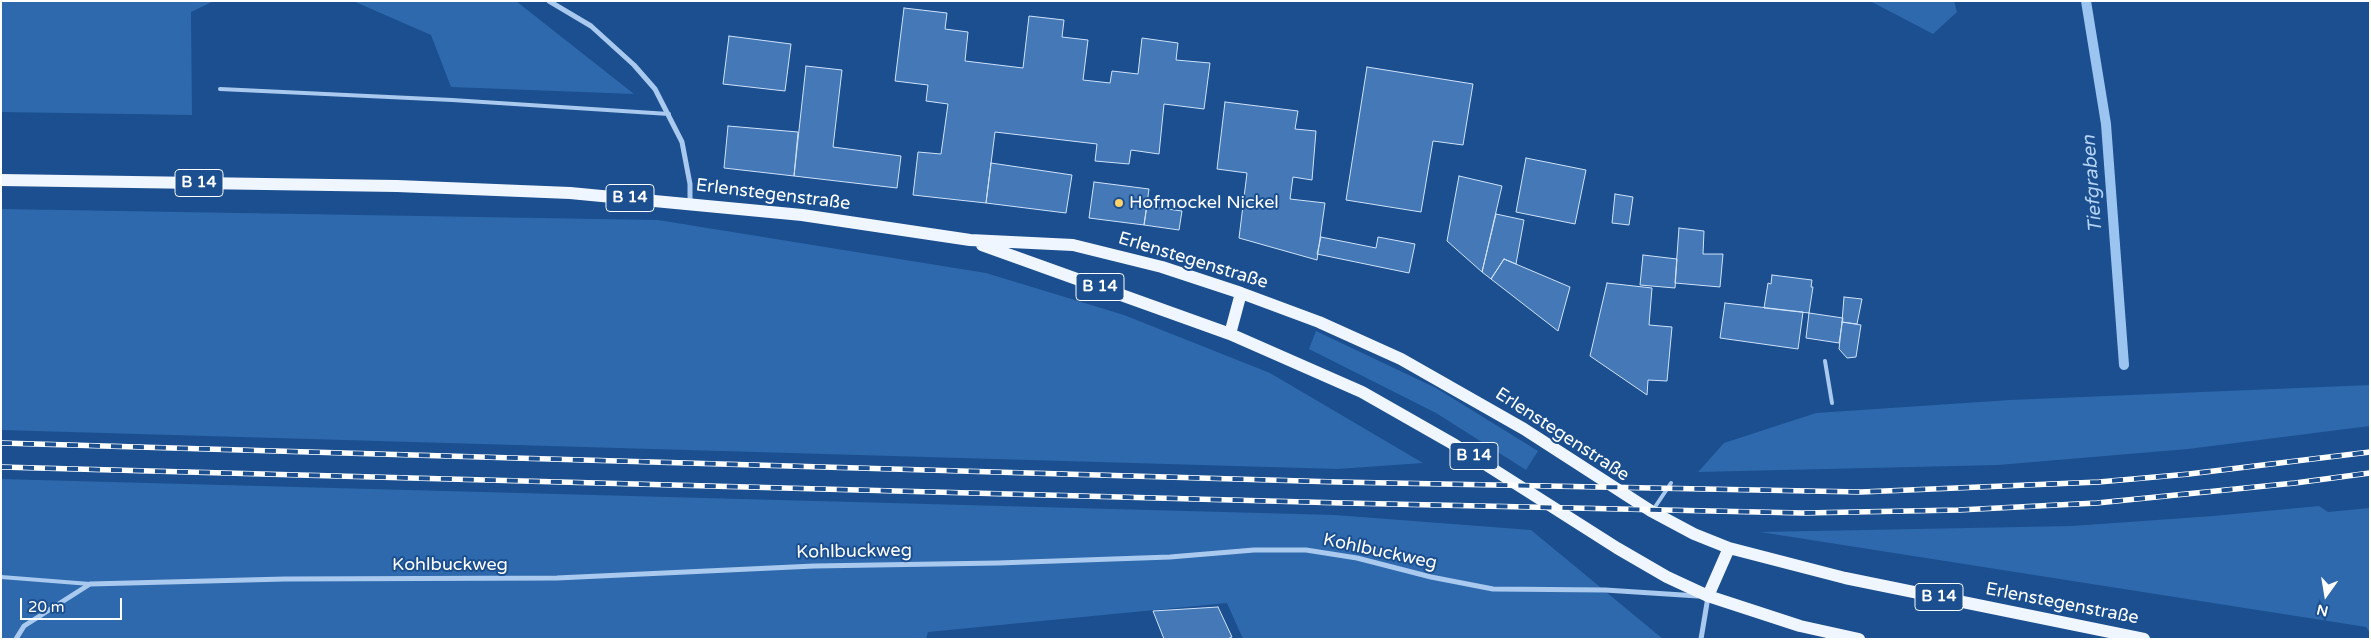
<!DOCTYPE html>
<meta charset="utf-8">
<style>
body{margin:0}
#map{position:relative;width:2371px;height:640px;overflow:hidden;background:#1b4f8f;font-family:"Varela Round",sans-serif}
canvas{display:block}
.frame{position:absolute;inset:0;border:2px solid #fff;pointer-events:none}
.north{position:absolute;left:2301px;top:570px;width:50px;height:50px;-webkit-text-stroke:4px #1b4f8f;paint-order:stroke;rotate:193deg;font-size:14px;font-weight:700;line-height:20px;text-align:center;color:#fff}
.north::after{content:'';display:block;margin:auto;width:18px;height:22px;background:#fff;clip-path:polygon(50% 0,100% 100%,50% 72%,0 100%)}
.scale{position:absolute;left:20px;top:598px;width:102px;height:22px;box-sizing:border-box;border:2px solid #fff;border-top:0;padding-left:6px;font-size:15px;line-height:18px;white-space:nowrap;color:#fff;-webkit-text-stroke:4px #1b4f8f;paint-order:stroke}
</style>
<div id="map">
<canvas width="2371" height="640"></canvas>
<div class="frame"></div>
<div class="north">N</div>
<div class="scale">20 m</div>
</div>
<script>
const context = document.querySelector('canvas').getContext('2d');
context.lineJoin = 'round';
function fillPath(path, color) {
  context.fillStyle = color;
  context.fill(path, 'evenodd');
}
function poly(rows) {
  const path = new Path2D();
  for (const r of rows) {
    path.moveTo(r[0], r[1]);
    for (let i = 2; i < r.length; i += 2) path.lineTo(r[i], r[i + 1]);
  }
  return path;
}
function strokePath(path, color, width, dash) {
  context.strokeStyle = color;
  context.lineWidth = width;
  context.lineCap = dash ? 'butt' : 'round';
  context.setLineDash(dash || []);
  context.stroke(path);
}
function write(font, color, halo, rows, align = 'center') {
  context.font = font + ' "Varela Round",sans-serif';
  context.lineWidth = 4;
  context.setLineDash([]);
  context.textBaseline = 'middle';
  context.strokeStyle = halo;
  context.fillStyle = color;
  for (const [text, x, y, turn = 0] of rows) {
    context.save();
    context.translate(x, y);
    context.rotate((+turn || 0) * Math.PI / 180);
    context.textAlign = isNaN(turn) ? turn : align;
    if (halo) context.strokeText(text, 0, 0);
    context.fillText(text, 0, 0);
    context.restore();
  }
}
fillPath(poly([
 [1,1,214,1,191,12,192,115,1,112],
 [353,1,516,1,634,94,451,87,431,35],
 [1870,1,1954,1,1957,12,1933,34],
 [1,209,658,220,986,273,1124,315,1270,373,1423,463,1338,469,1,430],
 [1316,331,1436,388,1538,451,1526,470,1436,413,1309,349],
 [2370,385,2370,426,2188,449,1998,465,1698,472,1724,443,1816,413,2010,400],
 [1,479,1335,515,1531,530,1663,639,1243,639,1227,603,928,632,926,639,1,639],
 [2319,506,2328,512,2370,508,2370,633,2366,627,1760,532,2072,526,2213,516]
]), '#2e69ad');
strokePath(poly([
 [2086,1,2106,124,2124,365]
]), '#9cc4f0', 10);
const building = poly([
 [904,8,947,13,945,29,968,32,965,61,1023,68,1029,16,1064,20,1062,37,1088,40,1083,80,1110,83,1112,71,1138,74,1142,38,1178,43,1176,60,1210,63,1204,109,1164,104,1159,154,1131,150,1129,164,1095,161,1097,144,995,132,986,203,913,195,918,152,941,154,948,104,926,101,928,85,895,81,904,8],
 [729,36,791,44,785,91,723,84,729,36],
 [806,66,842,70,833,147,901,156,897,188,794,176,806,66],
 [1367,67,1473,84,1463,145,1433,141,1421,212,1346,200,1367,67],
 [1225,102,1298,111,1295,129,1316,131,1312,180,1293,177,1290,199,1325,203,1317,260,1239,238,1247,173,1217,169,1225,102],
 [728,126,798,132,794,176,724,168,728,126],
 [1526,158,1586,170,1575,224,1516,212,1526,158],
 [991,163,1072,175,1066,213,986,203,991,163],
 [1459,176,1502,186,1482,272,1447,241,1459,176],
 [1094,182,1149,189,1144,225,1089,218,1094,182],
 [1615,194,1633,197,1629,225,1612,223,1615,194],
 [1147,206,1182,211,1179,230,1144,225,1147,206],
 [1496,214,1524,220,1516,264,1504,259,1491,279,1482,272,1496,214],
 [1679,228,1704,231,1703,254,1723,254,1720,287,1675,283,1679,228],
 [1321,237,1376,248,1378,237,1415,244,1409,273,1317,254,1321,237],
 [1643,255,1677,259,1675,288,1640,285,1643,255],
 [1504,259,1570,287,1558,331,1491,279,1504,259],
 [1772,275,1812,280,1811,287,1813,287,1809,313,1764,308,1768,283,1771,284,1772,275],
 [1607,283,1652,288,1649,325,1672,327,1667,381,1648,380,1647,395,1590,356,1607,283],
 [1844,297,1862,299,1857,324,1842,322,1844,297],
 [1725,303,1803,312,1798,349,1720,338,1725,303],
 [1809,313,1843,318,1839,343,1806,338,1809,313],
 [1842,322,1861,325,1856,357,1847,358,1839,349,1842,322],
 [1218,607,1232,637,1227,639,1164,639,1153,611,1218,607]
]);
fillPath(building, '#4478b7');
strokePath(building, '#cfe3fa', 1);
strokePath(poly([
 [220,89,452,100,669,114],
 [1825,361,1832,403],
 [1653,510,1671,483],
 [1,577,90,584]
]), '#a9c9ee', 4);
strokePath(poly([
 [549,1,591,26,634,65,655,89,682,142,690,184,690,203],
 [16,639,24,626,90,584,285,579,557,578,814,566,998,563,1170,557,1254,550,1306,550,1357,558,1431,577,1493,589,1605,590,1698,596],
 [1701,639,1708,597]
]), '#a9c9ee', 5);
strokePath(poly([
 [1,180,397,186,570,193,802,215,970,240,1073,245,1162,267,1241,293,1319,322,1401,359,1524,429,1651,511,1694,534,1729,548,1845,578,2144,639],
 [982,245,1230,334,1362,392,1455,445,1617,548,1667,577,1708,596,1800,626,1859,639],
 [1230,334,1241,293],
 [1708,596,1729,548]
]), '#f0f6ff', 12);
const rail = poly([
 [1,443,1337,482,1861,492,2099,482,2189,474,2370,452],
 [1,467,1343,503,1803,513,1959,510,2097,503,2295,483,2370,473]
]);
strokePath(rail, '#fff', 5.5);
strokePath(rail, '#1b4f8f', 4, [11]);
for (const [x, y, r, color] of [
 [1119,203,5,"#ffd166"]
]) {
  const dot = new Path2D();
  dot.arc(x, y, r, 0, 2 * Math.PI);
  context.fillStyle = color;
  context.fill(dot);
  strokePath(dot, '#1b4f8f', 2);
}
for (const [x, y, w] of [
 [199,183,48],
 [630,198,48],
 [1100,287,48],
 [1474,456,48],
 [1939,597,48]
]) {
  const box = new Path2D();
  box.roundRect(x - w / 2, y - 13.5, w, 27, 4);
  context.fillStyle = '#1b4f8f';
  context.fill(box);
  strokePath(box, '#fff', 1);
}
write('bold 16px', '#fff', null, [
 ["B 14",199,183],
 ["B 14",630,198],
 ["B 14",1100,287],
 ["B 14",1474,456],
 ["B 14",1939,597]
]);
write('18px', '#fff', '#1b4f8f', [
 ["Erlenstegenstraße",773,195,7],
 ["Erlenstegenstraße",1193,261,17],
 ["Erlenstegenstraße",1562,435,33],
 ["Kohlbuckweg",854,552,-1],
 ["Kohlbuckweg",1380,552,12],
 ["Kohlbuckweg",450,565],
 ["Erlenstegenstraße",2062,604,11]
]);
write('18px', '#fff', '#1b4f8f', [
 ["Hofmockel Nickel",1129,203]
], 'left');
write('italic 19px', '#b5d3f5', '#1b4f8f', [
 ["Tiefgraben",2093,184,-94]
]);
</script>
